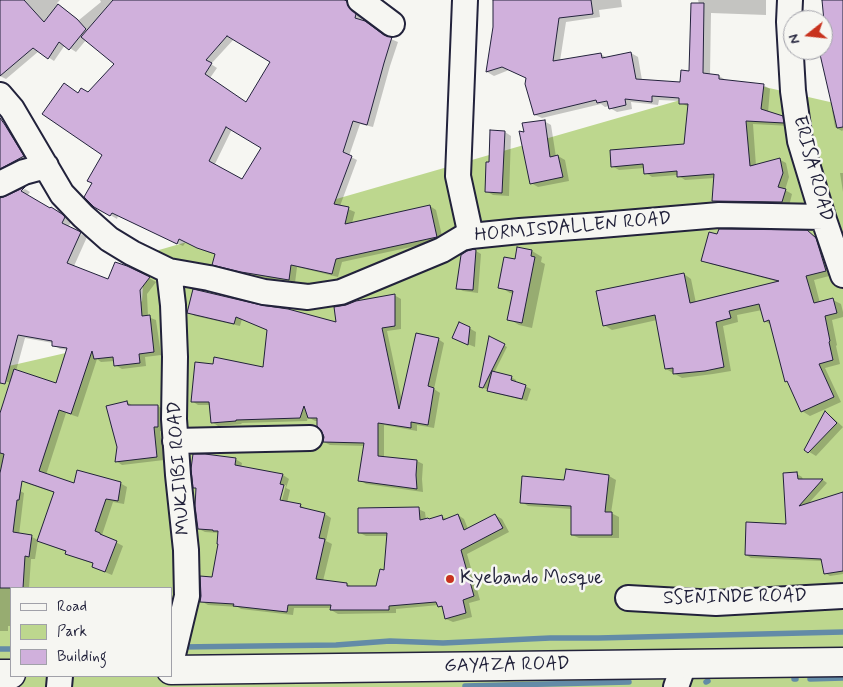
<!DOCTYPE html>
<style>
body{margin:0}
#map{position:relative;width:843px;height:687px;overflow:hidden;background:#f6f6f2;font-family:Mynerve,sans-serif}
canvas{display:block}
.legend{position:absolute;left:10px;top:587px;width:162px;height:90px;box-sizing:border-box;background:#f6f6f2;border:1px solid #a1a1a9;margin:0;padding:6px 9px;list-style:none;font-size:15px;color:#22223b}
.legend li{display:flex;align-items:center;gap:10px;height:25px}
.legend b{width:25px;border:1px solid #a1a1a9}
.north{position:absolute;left:783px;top:10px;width:50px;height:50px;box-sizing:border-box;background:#f6f6f2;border:1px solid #a1a1a9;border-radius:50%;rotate:254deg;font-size:14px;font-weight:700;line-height:20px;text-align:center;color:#22223b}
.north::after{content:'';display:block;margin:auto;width:18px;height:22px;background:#c8321e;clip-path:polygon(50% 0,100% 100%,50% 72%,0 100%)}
</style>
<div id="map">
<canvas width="843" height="687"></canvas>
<ul class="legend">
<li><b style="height:6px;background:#f6f6f2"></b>Road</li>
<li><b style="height:14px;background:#bdd78e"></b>Park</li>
<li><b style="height:14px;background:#d0b0dc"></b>Building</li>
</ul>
<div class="north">N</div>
</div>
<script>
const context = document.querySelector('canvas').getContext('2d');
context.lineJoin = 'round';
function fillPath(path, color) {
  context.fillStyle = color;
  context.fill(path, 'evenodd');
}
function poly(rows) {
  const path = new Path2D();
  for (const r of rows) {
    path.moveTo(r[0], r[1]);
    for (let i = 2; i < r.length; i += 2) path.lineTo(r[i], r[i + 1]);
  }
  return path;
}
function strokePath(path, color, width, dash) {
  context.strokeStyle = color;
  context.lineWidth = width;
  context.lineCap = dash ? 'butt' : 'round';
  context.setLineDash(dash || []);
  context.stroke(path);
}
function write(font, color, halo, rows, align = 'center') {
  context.font = font + ' Mynerve,sans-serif';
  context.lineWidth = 5;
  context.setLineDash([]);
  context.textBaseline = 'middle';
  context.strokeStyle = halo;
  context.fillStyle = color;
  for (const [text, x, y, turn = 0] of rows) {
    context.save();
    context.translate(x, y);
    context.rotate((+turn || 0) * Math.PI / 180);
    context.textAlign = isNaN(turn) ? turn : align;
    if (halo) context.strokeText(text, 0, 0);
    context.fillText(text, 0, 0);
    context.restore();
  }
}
fillPath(poly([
 [743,82,843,105,843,687,0,687,0,368,92,347,142,301,145,254],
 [11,588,171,588,171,676,11,676]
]), '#bdd78e');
fillPath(poly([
 [7,0,60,0,57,3,79,20,101,2,100,0,341,0,346,2,353,6,354,11,362,19,361,21,386,37,398,42,390,66,373,127,360,124,349,156,357,160,340,206,348,209,355,212,352,223,430,206,436,210,443,240,342,262,338,277,297,267,295,283,248,275,220,267,213,264,216,255,205,251,186,242,183,246,118,216,117,219,95,206,93,183,103,155,79,94,89,93,115,64,86,40,76,52,65,45,54,61,39,51,6,79,0,76,0,4],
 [234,39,272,62,247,104,210,78,217,68,211,64],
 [232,129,263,147,242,181,214,166],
 [494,0,621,0,622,7,599,10,600,17,566,22,560,61,601,54,607,58,631,53,638,57,642,80,681,83,690,73,699,4,698,0,766,0,766,15,711,13,710,75,719,76,726,80,763,85,770,89,768,113,782,117,789,121,790,126,753,124,756,166,779,159,786,163,789,177,785,190,792,194,789,206,720,204,713,200,715,178,685,180,679,176,678,175,652,177,646,173,645,168,619,170,612,166,685,145,689,107,681,103,681,101,659,100,658,105,631,102,632,109,617,112,610,108,609,106,605,107,601,104,542,118,535,115,528,79,509,70,494,76,487,72,494,27],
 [823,0,843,0,843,130,842,131,835,127,832,110,834,109,820,50,823,50,823,34,827,33],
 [544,121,551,125,556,157,558,156,565,160,569,181,538,187,531,183,525,133],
 [0,122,14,134,30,160,0,176],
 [505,132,511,136,509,196,493,195,486,191,490,163],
 [840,173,843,173,843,192],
 [25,189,30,192,27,196,69,219,71,222,68,228,87,237,74,266,109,280,149,278,156,282,147,294,148,317,156,320,161,355,145,357,146,366,122,369,115,365,115,361,101,362,97,359,78,417,66,413,46,475,75,485,120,483,127,487,124,504,113,502,102,535,123,546,112,575,100,570,94,564,74,557,67,553,67,552,46,544,39,540,55,493,26,483,19,479,20,476,0,470,0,418,11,383,0,380,0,198,6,198],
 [25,338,53,343,53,345,60,349,68,350,57,385,16,371],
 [806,232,815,236,823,244,833,275,814,280,820,303,833,300,841,304,843,312,843,317,832,320,837,345,836,346,840,364,825,368,841,402,810,416,802,411,789,382,786,381,771,325,765,321,762,310,737,315,738,322,723,326,731,371,713,374,682,378,666,369,657,320,612,330,604,325,684,274,691,279,696,303,779,282,711,264,703,260,718,235],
 [518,248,532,251,542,257,541,262,545,264,532,328,519,325,509,319,514,294,510,293,500,287,516,261],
 [476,251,481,254,478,293,463,291,457,288,468,252],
 [394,295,401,299,401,329,387,331,402,401,438,339,444,343,434,389,440,393,434,428,417,425,417,431,384,425,384,458,417,461,423,464,422,479,423,492,366,484,360,480,365,446,330,445,324,442,325,437,318,421,315,421,308,417,307,421,241,423,242,424,218,426,212,422,210,405,198,405,192,401,264,369,268,330,242,319,240,326,195,316,188,312,338,324],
 [469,328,476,332,475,347,460,341],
 [490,338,507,347,494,373,511,377,516,380,516,382,531,389,527,401,494,393,489,390,489,384,487,389,483,388],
 [127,402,133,406,158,406,164,410,164,431,160,431,164,460,122,465,116,461],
 [826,413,832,417,843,427,816,456,806,450],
 [235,459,242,463,241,468,283,475,289,479,286,488,290,490,287,503,300,505,307,510,325,514,331,518,326,541,332,544,323,581,347,584,352,587,377,587,385,572,388,536,366,536,360,533,418,509,425,512,426,520,430,520,441,516,447,519,458,515,464,519,468,529,495,515,502,519,509,532,467,554,480,600,469,603,472,617,453,622,446,619,444,609,439,605,396,609,396,613,338,614,331,610,332,608,294,608,293,615,241,609,238,607,208,605,201,601,213,578,219,544,219,533,205,532,199,529,197,489,194,487],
 [283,485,286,485,280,507,277,506],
 [797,474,802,477,803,480,823,480,827,483,808,504,843,494,843,574,830,576,825,573,823,561,751,558,746,555,787,525],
 [609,476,616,480,611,513,619,517,619,538,579,538,572,535,572,509,528,506,522,502,566,481],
 [0,487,18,490,24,493,19,535,32,537,38,540,35,559,31,559,29,588,11,588,11,626,8,626,8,631,0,631]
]), '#0003');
strokePath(poly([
 [180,647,336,645,390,641,443,643,550,638,598,638,843,632],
 [0,649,11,649],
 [794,679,796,679],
 [810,679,843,678],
 [706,682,708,681],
 [465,686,629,682]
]), '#638ba7', 5.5);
const building = poly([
 [0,0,24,0,44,22,58,4,77,19,86,29,69,50,59,42,48,59,33,48,0,76,0,0],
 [113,0,344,0,347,1,348,6,356,14,355,18,365,21,384,35,392,37,384,63,367,125,353,121,343,152,352,156,334,204,349,207,345,224,430,205,437,237,336,259,332,274,291,265,289,280,241,272,212,265,215,254,197,248,179,239,177,244,112,213,110,216,94,207,84,197,92,183,87,181,102,155,42,114,64,83,78,93,81,88,88,92,114,64,81,37,113,0],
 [227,36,270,62,246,102,205,74,212,63,206,60,227,36],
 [226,127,261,148,242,179,209,161,226,127],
 [493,0,591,0,593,14,559,18,553,61,601,53,602,58,631,52,636,79,680,82,681,70,689,71,691,3,704,3,703,73,719,75,719,79,764,84,761,109,783,116,784,123,746,121,750,166,780,158,783,173,778,187,786,189,782,202,712,201,714,174,677,177,677,171,644,174,643,164,611,167,610,150,684,144,688,104,679,104,679,98,652,96,652,102,625,99,626,105,609,109,607,101,597,103,596,100,534,115,525,84,526,78,502,67,486,72,493,27,493,0],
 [822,0,843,0,843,127,837,128,819,50,823,50,823,33,825,32,822,0],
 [0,118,5,125,24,156,0,169,0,118],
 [545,120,550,157,558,155,563,177,530,184,519,131,524,132,522,123,545,120],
 [490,130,505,131,502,193,485,192,486,162,489,162,490,130],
 [25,187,21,191,50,208,51,207,62,214,65,217,62,223,81,232,67,263,108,279,115,262,127,266,150,277,140,290,142,316,150,315,154,352,139,354,140,363,114,366,113,357,94,359,92,351,71,414,59,410,39,471,74,483,77,470,121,482,118,501,106,499,95,531,100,533,100,534,117,541,105,572,92,567,93,563,65,554,66,551,37,541,54,492,22,481,19,500,17,500,13,532,32,535,29,557,25,556,23,588,0,588,0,473,4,454,0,453,0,413,14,369,56,383,67,348,52,346,52,341,18,335,5,384,0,383,0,198,6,196,25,187],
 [719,229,807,230,816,238,826,271,806,276,814,303,833,298,837,313,825,316,830,341,829,342,833,360,819,364,834,397,801,412,787,381,785,382,769,320,764,322,759,304,729,311,731,318,716,322,724,367,705,371,673,374,673,368,665,369,655,315,603,326,596,291,684,273,690,303,779,281,701,261,709,232,717,234,719,229],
 [517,247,532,250,531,256,535,257,522,323,507,320,513,291,498,288,504,257,515,259,517,247],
 [474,249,476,250,473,290,456,289,461,255,467,251,474,249],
 [193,289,261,305,288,309,336,322,334,307,346,305,356,301,395,294,395,326,382,328,399,409,416,333,439,338,428,386,434,388,428,425,411,422,411,428,378,423,378,456,417,460,416,475,417,489,358,481,364,443,323,442,324,437,321,430,317,426,317,418,308,418,304,406,300,418,236,420,236,421,211,423,209,402,191,402,195,362,213,364,214,357,263,367,267,330,236,317,234,324,187,313,193,289],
 [459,322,470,327,468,345,452,338,459,322],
 [489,336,505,344,483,388,479,387,489,336],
 [492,371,512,376,511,380,526,385,522,399,487,391,492,371],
 [127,401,128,405,158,405,158,427,154,427,157,457,115,462,117,447,106,406,127,401],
 [825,411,837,423,808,453,804,450,825,411],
 [193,454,205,454,236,458,235,465,283,474,280,484,284,485,280,500,301,504,300,507,325,513,319,538,325,539,316,579,347,583,347,586,376,586,380,569,384,570,387,533,358,533,358,508,419,507,420,520,428,518,429,519,442,515,443,520,458,514,464,530,495,514,503,528,461,550,474,596,463,600,466,613,445,619,442,606,438,607,436,602,389,606,389,610,330,610,331,605,288,605,287,612,233,606,234,604,200,602,201,596,200,576,212,577,218,544,217,544,218,531,213,531,213,530,198,529,195,506,196,488,193,488,191,469,193,454],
 [566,469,609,475,605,512,612,512,612,535,571,535,571,506,520,503,522,476,564,480,566,469],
 [797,472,798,479,823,479,799,506,843,492,843,571,824,574,821,559,745,555,746,522,786,524,783,473,797,472]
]);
fillPath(building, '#d0b0dc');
strokePath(building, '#22223b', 1);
const minor = poly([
 [360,0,392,24],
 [465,0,458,176,471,236],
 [790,0,789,22,793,91,800,141,823,217,843,275],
 [0,95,12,109,62,194,83,216,109,239,132,253,169,271,209,278,264,292,308,297,341,292,442,250,462,238,471,236,520,231,601,225,719,215,823,217],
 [0,184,24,172,46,166],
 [169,271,173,305,175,357,174,419,178,475,186,550,187,596,171,663],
 [175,441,310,438],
 [628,598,716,603,843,596],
 [59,687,60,676],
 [676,687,684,664]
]);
const major = poly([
 [171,670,843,662],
 [0,674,11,674]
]);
strokePath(minor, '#22223b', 28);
strokePath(major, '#22223b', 31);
strokePath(minor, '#f6f6f2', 24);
strokePath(major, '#f6f6f2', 28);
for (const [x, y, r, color] of [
 [450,579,5,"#c8321e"]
]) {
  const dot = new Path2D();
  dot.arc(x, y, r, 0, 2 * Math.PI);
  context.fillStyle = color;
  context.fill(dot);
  strokePath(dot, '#f6f6f2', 2);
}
write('19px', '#22223b', '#f6f6f2', [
 ["ERISA ROAD",812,169,75],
 ["HORMISDALLEN ROAD",573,228,-5],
 ["MUKIIBI ROAD",180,468,-94],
 ["SSENINDE ROAD",735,598,-1],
 ["GAYAZA ROAD",507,666,-1]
]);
write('19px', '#22223b', '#f6f6f2', [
 ["Kyebando Mosque",460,579]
], 'left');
</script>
